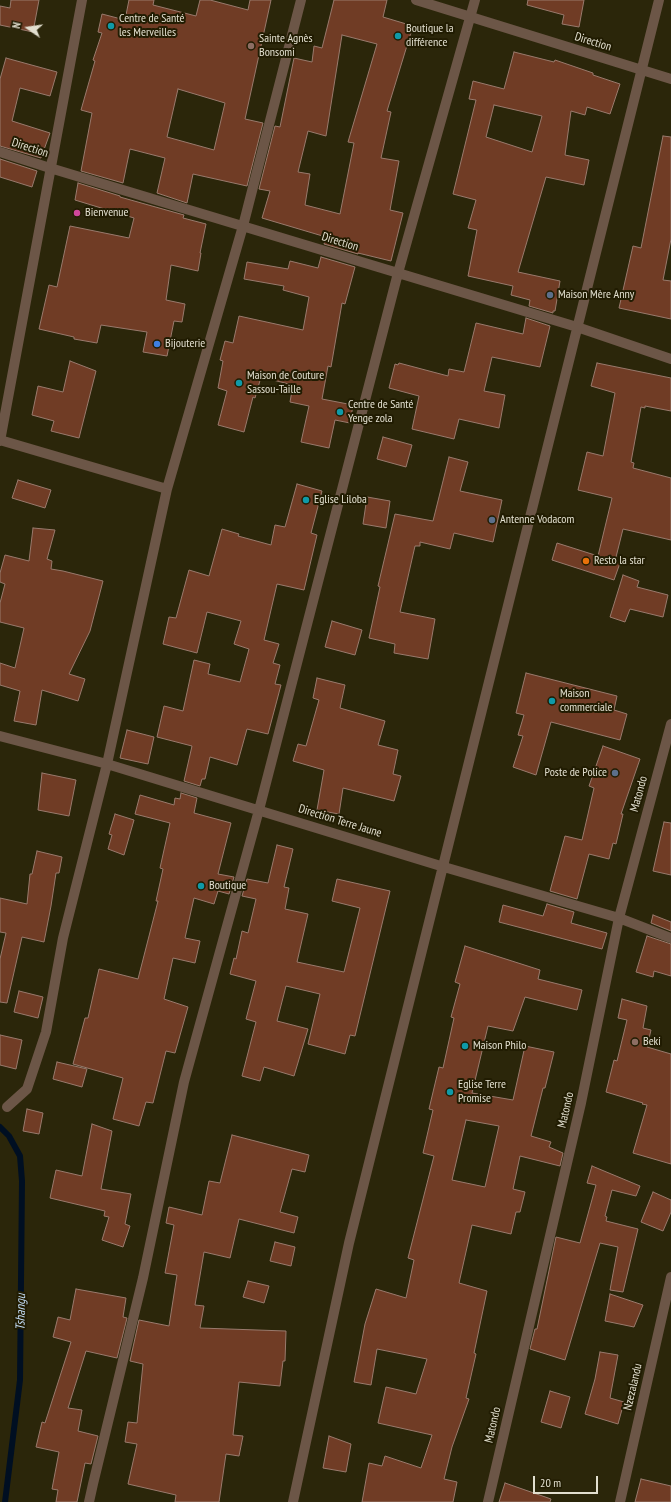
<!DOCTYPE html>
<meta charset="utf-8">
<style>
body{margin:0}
#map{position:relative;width:671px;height:1502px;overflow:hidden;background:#2b260a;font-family:"PT Sans Narrow",sans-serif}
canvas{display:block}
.north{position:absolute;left:8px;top:8px;width:40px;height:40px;-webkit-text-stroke:3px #211c02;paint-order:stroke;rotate:283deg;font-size:11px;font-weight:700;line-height:16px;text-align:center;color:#e2dfcf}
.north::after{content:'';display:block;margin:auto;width:14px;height:18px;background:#e2dfcf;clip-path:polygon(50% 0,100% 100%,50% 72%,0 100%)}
.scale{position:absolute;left:533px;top:1476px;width:65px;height:18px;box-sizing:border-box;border:2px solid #e2dfcf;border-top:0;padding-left:5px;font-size:12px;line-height:14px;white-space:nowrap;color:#e2dfcf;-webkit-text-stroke:3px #211c02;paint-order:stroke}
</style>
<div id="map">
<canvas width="671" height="1502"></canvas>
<div class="north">N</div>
<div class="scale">20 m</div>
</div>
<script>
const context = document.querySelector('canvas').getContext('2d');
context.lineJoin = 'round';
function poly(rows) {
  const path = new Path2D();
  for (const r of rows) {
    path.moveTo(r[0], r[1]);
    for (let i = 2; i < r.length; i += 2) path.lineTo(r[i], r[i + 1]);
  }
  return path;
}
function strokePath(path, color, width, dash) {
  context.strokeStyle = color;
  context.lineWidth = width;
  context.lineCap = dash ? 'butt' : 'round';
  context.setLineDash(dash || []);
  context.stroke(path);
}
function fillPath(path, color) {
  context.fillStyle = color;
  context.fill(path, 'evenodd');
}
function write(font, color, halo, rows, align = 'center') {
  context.font = font + ' "PT Sans Narrow",sans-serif';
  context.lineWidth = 4;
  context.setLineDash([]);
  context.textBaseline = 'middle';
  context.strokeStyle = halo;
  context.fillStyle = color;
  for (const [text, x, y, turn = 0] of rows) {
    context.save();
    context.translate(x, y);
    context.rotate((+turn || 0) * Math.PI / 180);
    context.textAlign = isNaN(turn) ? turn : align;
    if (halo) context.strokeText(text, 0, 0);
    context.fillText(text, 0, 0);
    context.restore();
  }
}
strokePath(poly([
 [0,1127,9,1136,20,1156,22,1181,20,1380,5,1502]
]), '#000f22', 6);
const building = poly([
 [11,0,39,0,33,32,0,25,0,6,10,8,11,0],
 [129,0,154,0,153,5,196,16,200,0,210,0,248,10,250,0,271,0,245,119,263,123,247,186,193,174,187,203,157,193,165,158,130,149,123,183,81,171,92,113,81,110,95,61,93,60,102,33,98,32,102,14,125,20,129,0],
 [178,89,225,103,214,150,167,137,178,89],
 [334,0,387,0,383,17,413,26,387,111,391,112,381,158,399,161,390,210,403,213,391,261,358,253,358,254,324,244,326,237,262,218,270,191,259,189,275,126,280,127,294,58,312,62,314,46,322,48,334,0],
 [342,35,377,44,348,142,354,143,340,214,305,205,310,174,298,172,308,131,326,136,342,35],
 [528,0,584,0,579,27,562,24,564,15,527,5,528,0],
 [514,52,554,62,555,60,593,73,593,75,620,84,610,114,587,107,585,115,571,111,565,155,589,160,584,185,546,177,518,272,560,281,555,311,553,311,553,313,529,306,530,300,511,295,513,286,468,276,477,230,468,228,476,200,453,194,476,100,469,99,473,81,504,89,514,52],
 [494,105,542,116,532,152,486,137,494,105],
 [6,58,57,72,50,96,20,88,12,121,50,133,41,158,0,146,0,79,6,58],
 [663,136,671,137,671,239,663,280,671,281,671,319,619,308,633,246,641,248,663,136],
 [0,159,37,171,32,187,0,177,0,159],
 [78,183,120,196,120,197,184,215,183,218,206,224,200,253,201,253,198,271,171,265,166,300,185,304,182,322,174,321,167,356,143,352,147,332,101,325,97,343,74,339,74,337,39,329,49,285,57,287,70,226,129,238,134,218,75,200,78,183],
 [321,257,355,267,345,304,342,303,331,367,328,366,322,399,353,405,350,423,335,420,329,448,301,442,309,406,290,402,293,385,261,377,255,398,253,397,244,432,218,425,227,391,218,388,223,361,220,360,225,341,233,343,239,316,303,330,309,297,283,290,284,286,244,279,247,262,288,269,290,261,318,268,321,257],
 [526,318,550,326,540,367,492,357,484,391,505,395,499,428,459,419,454,439,412,429,419,396,389,388,395,364,398,365,399,363,448,376,449,369,464,372,476,323,523,334,526,318],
 [70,361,96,371,79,438,51,431,54,421,32,415,38,386,63,392,70,361],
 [597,363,671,378,671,411,645,406,645,408,641,407,631,462,634,463,633,468,671,478,671,540,623,529,615,561,620,563,614,580,552,560,557,543,598,556,612,498,578,490,587,452,603,456,615,393,591,386,597,363],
 [383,437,412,445,406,467,377,459,383,437],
 [449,457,468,462,460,491,502,500,493,542,454,533,450,549,420,542,420,546,415,546,400,612,435,619,428,659,394,653,395,644,369,638,380,587,378,586,395,514,433,521,449,457],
 [18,480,51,490,45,508,12,498,18,480],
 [297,484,322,491,311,533,317,535,304,590,277,584,264,640,279,644,273,663,280,665,275,684,281,685,268,734,247,729,237,765,210,757,205,779,202,779,200,786,184,781,192,746,157,737,164,706,183,711,194,660,210,664,208,674,240,682,249,649,234,644,241,621,207,612,197,653,163,644,169,617,176,618,189,570,209,576,222,529,239,534,238,536,271,545,275,525,285,527,297,484],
 [367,497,390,501,386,528,363,524,367,497],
 [33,528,55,530,47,559,52,561,51,569,63,571,103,581,90,631,69,674,85,679,78,701,42,690,36,725,14,721,20,691,0,685,0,663,15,668,24,628,0,622,0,603,5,584,0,582,0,573,5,555,29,561,33,528],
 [623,575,639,581,637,587,668,595,663,617,630,609,625,622,610,617,623,575],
 [332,621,362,630,355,655,325,647,332,621],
 [526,673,617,696,614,710,627,714,620,740,551,722,536,775,513,767,523,736,518,735,524,715,516,713,526,673],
 [317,678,345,685,340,708,385,721,378,745,398,750,393,774,401,776,394,801,343,788,339,814,317,810,324,770,293,761,298,744,306,746,319,700,313,698,317,678],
 [127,730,154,737,148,764,120,758,127,730],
 [603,746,640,759,621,814,623,814,616,844,613,843,609,859,589,854,577,899,550,891,565,836,582,840,594,788,589,786,603,746],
 [42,773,76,780,69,816,38,810,42,773],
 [181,793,197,798,194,813,231,823,218,874,234,877,229,894,218,891,214,904,194,898,185,938,200,941,195,963,173,958,164,999,188,1007,175,1053,166,1051,153,1103,146,1102,139,1126,113,1119,123,1078,73,1064,85,1018,88,1018,99,969,138,979,158,901,156,901,163,869,160,868,170,823,135,814,140,795,174,805,175,798,180,799,181,793],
 [115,814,134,820,124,855,108,849,112,835,109,834,115,814],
 [664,822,671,823,671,875,653,871,664,822],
 [277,845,293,849,284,887,289,888,285,909,308,914,297,962,344,972,360,908,332,901,337,879,390,891,355,1036,350,1035,345,1054,308,1044,320,994,286,986,277,1021,308,1029,294,1076,264,1067,260,1081,242,1076,256,1022,246,1019,256,981,230,974,234,958,236,959,242,931,248,933,256,899,242,896,247,879,268,883,277,845],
 [37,851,62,857,59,873,56,873,51,906,44,942,22,937,7,1003,0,1002,0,959,6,933,0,932,0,898,27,904,30,874,32,874,37,851],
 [547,904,574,912,571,923,607,933,602,949,499,922,503,905,543,916,547,904],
 [653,915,671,922,671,931,651,923,653,915],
 [647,936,671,944,671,976,654,971,653,977,636,972,647,936],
 [465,946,540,970,538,979,582,990,577,1010,525,997,513,1031,488,1026,472,1093,513,1100,525,1046,554,1052,545,1088,543,1088,531,1136,551,1142,549,1147,563,1153,560,1166,520,1156,513,1189,525,1192,520,1212,516,1212,511,1234,472,1225,459,1283,487,1291,474,1353,476,1354,466,1398,469,1399,452,1447,444,1479,457,1482,453,1502,362,1502,369,1463,382,1466,385,1456,421,1468,432,1435,378,1423,386,1387,416,1394,427,1359,377,1349,371,1385,354,1382,365,1324,376,1289,406,1298,414,1260,408,1258,434,1156,423,1153,433,1110,429,1109,439,1067,443,1068,454,1018,451,1017,460,984,455,982,465,946],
 [466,1120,499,1126,485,1187,452,1180,466,1120],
 [19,991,43,997,38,1018,14,1012,19,991],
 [622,999,647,1006,643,1028,651,1030,647,1047,671,1054,671,1164,633,1153,647,1105,642,1104,643,1103,606,1092,614,1060,617,1061,627,1020,618,1018,622,999],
 [0,1035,22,1040,16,1069,0,1065,0,1035],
 [57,1062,87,1069,82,1087,53,1079,57,1062],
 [27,1109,43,1113,39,1134,23,1131,27,1109],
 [92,1124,112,1131,101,1189,131,1194,125,1224,130,1226,123,1247,102,1240,109,1217,104,1216,105,1211,50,1198,56,1170,82,1176,92,1124],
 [232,1135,309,1155,305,1172,292,1169,280,1212,298,1217,294,1233,239,1219,230,1258,204,1252,195,1305,204,1306,200,1328,286,1331,285,1361,283,1361,280,1386,239,1382,233,1435,243,1436,239,1456,226,1454,219,1502,175,1502,176,1495,128,1484,137,1444,125,1442,128,1422,137,1423,143,1364,130,1361,139,1320,169,1326,177,1275,165,1273,174,1225,166,1223,169,1207,202,1215,209,1181,220,1183,232,1135],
 [592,1166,640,1186,636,1196,612,1190,605,1216,607,1217,606,1221,638,1229,623,1292,610,1290,618,1247,600,1243,565,1360,530,1349,535,1329,537,1329,556,1237,580,1243,596,1185,587,1183,592,1166],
 [653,1192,671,1200,671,1212,663,1231,641,1222,653,1192],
 [275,1242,295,1247,291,1266,270,1261,275,1242],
 [248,1281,269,1286,264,1303,243,1297,248,1281],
 [76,1289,126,1298,123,1317,127,1318,117,1358,86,1351,68,1408,82,1410,78,1431,98,1436,91,1464,85,1463,77,1502,56,1502,58,1490,52,1489,59,1452,36,1447,42,1422,45,1423,71,1342,53,1337,58,1317,70,1320,76,1289],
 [610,1294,643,1305,634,1327,605,1321,610,1294],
 [600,1352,618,1355,610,1398,624,1402,618,1424,585,1414,595,1379,600,1352],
 [550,1391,570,1397,561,1428,541,1422,550,1391],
 [329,1436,351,1444,346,1472,323,1468,329,1436],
 [641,1479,671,1486,671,1502,635,1502,641,1479],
 [505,1483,551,1499,550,1502,499,1502,505,1483]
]);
fillPath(building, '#703c25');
strokePath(building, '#997a6d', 1);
strokePath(poly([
 [416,0,671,79],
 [0,152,50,168,577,327,671,359],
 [0,440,167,489],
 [0,441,82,0],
 [0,736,107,764,444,867,619,918,671,938],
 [7,1107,27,1089,46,1032,63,938,107,764,167,489,243,226,301,0],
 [89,1502,93,1484,143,1278,184,1082,259,810,398,273,475,0],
 [293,1502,349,1243,659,0],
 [488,1502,581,1103,619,918,671,724],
 [620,1502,671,1277]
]), '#6c5647', 10);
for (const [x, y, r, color] of [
 [111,26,4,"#0f9aa8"],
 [398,36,4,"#0f9aa8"],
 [251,46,4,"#8d6e63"],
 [77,213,4,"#d1479c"],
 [550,295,4,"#5c6f8a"],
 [157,344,4,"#3f7fe0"],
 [239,383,4,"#0f9aa8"],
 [340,412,4,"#0f9aa8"],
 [306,500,4,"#0f9aa8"],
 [492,520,4,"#5c6f8a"],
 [586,561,4,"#e8710a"],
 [552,701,4,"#0f9aa8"],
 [615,773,4,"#5c6f8a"],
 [201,886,4,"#0f9aa8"],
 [635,1042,4,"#8d6e63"],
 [465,1046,4,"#0f9aa8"],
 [450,1092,4,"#0f9aa8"]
]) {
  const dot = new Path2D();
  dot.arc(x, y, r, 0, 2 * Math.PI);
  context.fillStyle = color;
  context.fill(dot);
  strokePath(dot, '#211c02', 1.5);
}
write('12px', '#e2dfcf', '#211c02', [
 ["Centre de Santé",119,19],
 ["les Merveilles",119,33],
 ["Boutique la",406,29],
 ["différence",406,43],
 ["Sainte Agnès",259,39],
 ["Bonsomi",259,53],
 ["Bienvenue",85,213],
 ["Maison Mère Anny",558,295],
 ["Bijouterie",165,344],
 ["Maison de Couture",247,376],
 ["Sassou-Taille",247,390],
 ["Centre de Santé",348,405],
 ["Yenge zola",348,419],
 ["Eglise Liloba",314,500],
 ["Antenne Vodacom",500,520],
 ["Resto la star",594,561],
 ["Maison",560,694],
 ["commerciale",560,708],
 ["Poste de Police",607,773,"right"],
 ["Boutique",209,886],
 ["Beki",643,1042],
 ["Maison Philo",473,1046],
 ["Eglise Terre",458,1085],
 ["Promise",458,1099]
], 'left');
write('12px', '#e2dfcf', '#211c02', [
 ["Direction",593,42,17],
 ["Direction",30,148,18],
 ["Direction",340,242,17],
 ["Matondo",639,794,-75],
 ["Direction Terre Jaune",340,821,17],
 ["Matondo",566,1110,-77],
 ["Nzezalandu",633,1387,-77],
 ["Matondo",493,1425,-77]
]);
write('italic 13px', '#c3dcf6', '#211c02', [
 ["Tshangu",21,1312,-89]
]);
</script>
